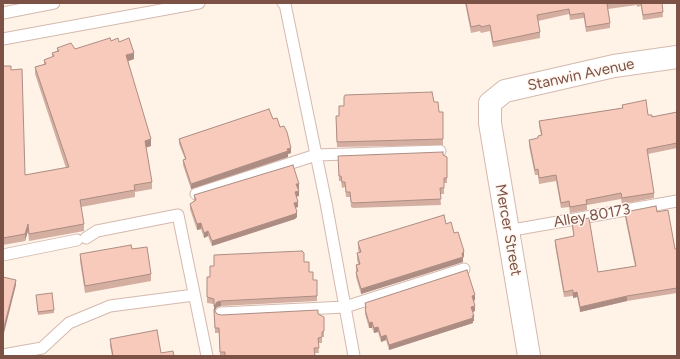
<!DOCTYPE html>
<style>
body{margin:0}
#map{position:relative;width:680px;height:359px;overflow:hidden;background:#fff2e7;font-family:Figtree,sans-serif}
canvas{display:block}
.frame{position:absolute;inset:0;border:4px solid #7c5247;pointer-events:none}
</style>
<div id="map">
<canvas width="680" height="359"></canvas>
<div class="frame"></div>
</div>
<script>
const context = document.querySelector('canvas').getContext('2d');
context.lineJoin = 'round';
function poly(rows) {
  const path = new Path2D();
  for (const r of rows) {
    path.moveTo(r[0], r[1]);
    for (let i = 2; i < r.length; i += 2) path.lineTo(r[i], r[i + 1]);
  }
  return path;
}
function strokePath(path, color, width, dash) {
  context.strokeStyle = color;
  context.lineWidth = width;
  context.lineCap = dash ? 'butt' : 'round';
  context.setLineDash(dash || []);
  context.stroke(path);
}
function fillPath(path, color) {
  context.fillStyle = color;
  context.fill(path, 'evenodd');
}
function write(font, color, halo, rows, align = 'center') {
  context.font = font + ' Figtree,sans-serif';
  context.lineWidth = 3;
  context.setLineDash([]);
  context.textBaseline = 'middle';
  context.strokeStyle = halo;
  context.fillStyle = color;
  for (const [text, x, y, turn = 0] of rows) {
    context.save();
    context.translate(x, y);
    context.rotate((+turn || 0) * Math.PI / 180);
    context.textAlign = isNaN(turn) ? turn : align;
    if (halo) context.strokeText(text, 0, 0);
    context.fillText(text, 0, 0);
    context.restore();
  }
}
const lane = poly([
 [283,3,285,4,326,203,354,356],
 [3,13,54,3],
 [3,39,199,3],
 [196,194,316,155,440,151],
 [507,231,677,201],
 [86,238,97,231,178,215,207,356],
 [3,255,77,240],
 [221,313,345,307,464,269],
 [3,355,42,348,69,323,110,306,194,295]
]);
const street = poly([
 [529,356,490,123,490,103,505,91,614,66,677,57]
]);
strokePath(lane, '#d5b9ae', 13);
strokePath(street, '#d5b9ae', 24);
strokePath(lane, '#fff', 11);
strokePath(street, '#fff', 22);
fillPath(poly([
 [465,3,662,3,663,17,643,20,641,6,637,7,637,5,608,9,610,23,610,28,586,32,584,18,570,20,569,14,538,21,540,32,540,38,493,47,490,31,481,33,480,31,471,33],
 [111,41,119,42,134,59,128,61,151,146,146,147,152,182,152,189,135,192,135,197,81,207,84,224,84,231,29,241,28,231,25,241,3,245,3,66,25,175,66,168,35,74,35,67,44,64,44,60,52,57,52,53,57,51,57,48,75,49],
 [434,102,439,112,443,112,443,145,337,147,336,122,344,106],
 [622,105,652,117,677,112,677,148,648,154,654,193,654,198,622,204,621,199,587,205,587,210,570,213,569,207,561,208,556,181,539,184,538,175,535,175,529,146,529,140,538,139,538,136,541,135,539,126,539,121,622,108],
 [273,119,280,127,291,153,288,154,288,157,191,189,183,165,183,160,185,159,179,144,179,139],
 [443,155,447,157,447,183,444,183,444,194,440,194,441,205,353,208,351,207,350,197,346,197,345,187,342,188,341,181,339,181,338,156],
 [298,189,299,196,296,197,298,207,295,208,297,217,295,219,212,246,208,236,204,238,201,229,197,230,190,209,190,204,194,201,194,195,299,189],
 [625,212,657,212,675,249,677,249,677,293,627,301,580,312,577,297,573,298,573,296,564,297,555,245,555,240,574,236,572,227,572,221,598,272,635,266,625,217],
 [446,224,454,233,464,256,463,258,463,262,361,294,356,277,356,265,358,264,357,259,357,253,359,253,358,249,358,243],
 [80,254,151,274,151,281,85,293,80,261],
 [304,262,313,280,317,280,317,301,221,306,217,307,215,310,217,314,221,315,318,314,324,331,324,337,322,337,322,343,318,343,319,353,314,353,315,356,220,356,219,333,215,333,214,304,207,303,207,277],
 [36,295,54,310,54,313,38,315],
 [475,300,474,301,475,311,472,312,474,321,473,321,473,323,389,350,386,340,381,342,378,332,374,333,372,328,369,328,365,314,365,303],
 [110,339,161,353,174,356,112,356,110,346]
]), '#d4aea1');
fillPath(poly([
 [134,53,134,59,126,62,126,55],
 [151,139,151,146,145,148,145,141],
 [291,148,291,153,288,154,288,157,191,189,191,184],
 [296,184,299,184,299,189,296,190],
 [299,191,299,196,295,197,295,192],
 [298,202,298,207,294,208,294,203],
 [297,212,297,217,295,219,212,246,212,241],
 [201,223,201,229,197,230,197,224],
 [28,224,28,231,25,241,25,234],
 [208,231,208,236,204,238,204,233],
 [464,251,464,256,463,258,463,262,361,294,361,289],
 [16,280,16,285,4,333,4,327],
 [577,292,577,297,573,298,573,293],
 [475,295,475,300,472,301,472,296],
 [627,296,627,301,580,312,580,307],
 [221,301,221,306,217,307,214,312,214,306,217,302],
 [475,306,475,311,471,313,471,307],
 [474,316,474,321,473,321,473,323,389,350,389,345],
 [372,322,372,328,369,328,369,323],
 [378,327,378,332,374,333,374,328],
 [386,335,386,340,381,342,381,337]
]), '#ad8d83');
const building = poly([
 [466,3,613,3,607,4,610,23,586,27,584,13,570,15,569,9,537,15,540,32,493,42,490,25,481,27,480,25,471,27,466,3],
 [641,3,662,3,663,12,643,15,641,3],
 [110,38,111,41,118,38,119,42,129,38,134,53,126,55,151,139,145,141,152,182,134,185,135,190,80,200,84,224,29,234,28,224,25,234,3,238,3,66,11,66,11,70,22,69,25,175,69,167,35,67,46,64,44,60,54,56,52,53,59,51,57,48,71,43,75,49,110,38],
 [432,92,434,102,438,102,439,112,443,112,443,139,337,142,336,116,339,116,339,106,344,106,344,97,345,95,432,92],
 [646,100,648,115,652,115,652,117,677,112,677,143,647,149,654,193,622,198,621,193,586,200,587,204,570,207,569,201,561,203,556,175,539,178,538,169,535,170,529,140,538,138,538,136,542,135,539,121,623,108,622,105,646,100],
 [269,109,273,119,277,118,280,127,284,126,287,132,291,148,287,149,288,151,191,184,183,160,186,159,179,139,269,109],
 [443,152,443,155,447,157,447,178,444,178,444,188,440,188,441,199,353,203,351,201,350,192,346,192,345,182,342,182,341,176,339,176,338,156,443,152],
 [293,165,299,184,296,184,299,191,295,192,298,202,294,203,297,212,295,214,212,241,208,231,204,233,201,223,197,224,190,204,196,200,194,195,293,165],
 [656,206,657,212,668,210,675,249,677,249,677,288,627,296,580,307,577,292,573,293,573,290,564,292,555,240,574,236,572,221,589,218,598,272,636,266,625,212,656,206],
 [444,215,446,224,451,222,454,233,458,232,464,251,462,254,463,257,361,289,356,272,358,271,356,265,360,264,357,253,361,252,358,243,359,241,444,215],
 [131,245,132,249,147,247,151,274,85,286,80,254,131,245],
 [302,251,304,253,304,262,309,262,309,272,313,272,313,280,317,280,317,296,221,301,217,302,214,306,214,299,207,297,207,277,210,277,210,266,214,266,214,255,302,251],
 [467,270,475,295,472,296,475,306,471,307,474,316,472,316,473,318,389,345,386,335,381,337,378,327,374,328,372,322,369,323,365,309,366,308,365,303,467,270],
 [3,277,16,280,4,327,3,327,3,277],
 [52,293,54,310,38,312,36,295,52,293],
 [214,310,217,314,221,315,318,310,318,314,324,317,324,331,322,332,322,337,318,338,319,348,314,348,315,356,225,356,225,352,220,352,219,328,215,328,214,310],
 [157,330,161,353,173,351,174,356,113,356,110,339,157,330]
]);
fillPath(building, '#f7cabb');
strokePath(building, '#ad8d83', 1);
write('15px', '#7c5247', '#fff7f0', [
 ["Stanwin Avenue",581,75,-12],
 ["Alley 80173",592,216,-10],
 ["Mercer Street",508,230,80]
]);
</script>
